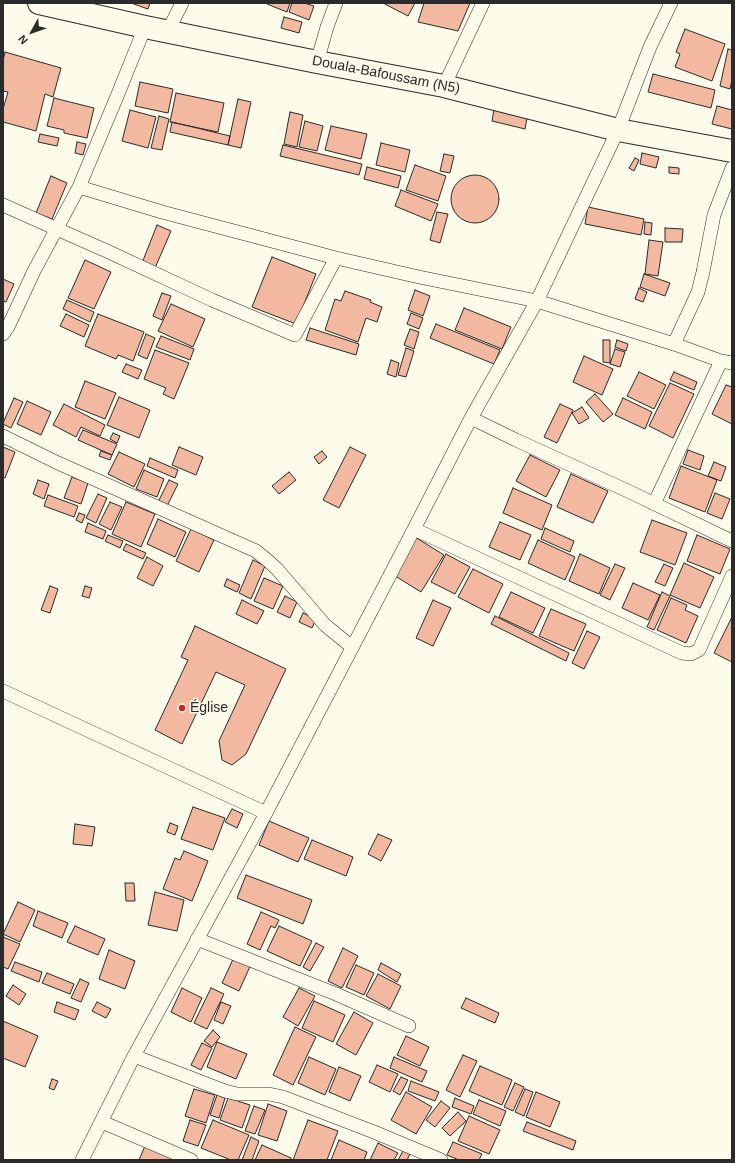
<!DOCTYPE html>
<meta charset="utf-8">
<style>
body{margin:0}
#map{position:relative;width:735px;height:1163px;overflow:hidden;background:#fdfbea;font-family:Helvetica,sans-serif}
canvas{display:block}
.frame{position:absolute;inset:0;border:4px solid #2b2b2b;pointer-events:none}
.north{position:absolute;left:12px;top:12px;width:40px;height:40px;-webkit-text-stroke:3px #fdfbea;paint-order:stroke;rotate:230deg;font-size:11px;font-weight:700;line-height:16px;text-align:center;color:#2b2b2b}
.north::after{content:'';display:block;margin:auto;width:14px;height:18px;background:#2b2b2b;clip-path:polygon(50% 0,100% 100%,50% 72%,0 100%)}
</style>
<div id="map">
<canvas width="735" height="1163"></canvas>
<div class="frame"></div>
<div class="north">N</div>
</div>
<script>
const context = document.querySelector('canvas').getContext('2d');
context.lineJoin = 'round';
function fillPath(path, color) {
  context.fillStyle = color;
  context.fill(path, 'evenodd');
}
function poly(rows) {
  const path = new Path2D();
  for (const r of rows) {
    if (r.length === 3) {
      path.moveTo(r[0] + r[2], r[1]);
      path.arc(r[0], r[1], r[2], 0, 2 * Math.PI);
      continue;
    }
    path.moveTo(r[0], r[1]);
    for (let i = 2; i < r.length; i += 2) path.lineTo(r[i], r[i + 1]);
  }
  return path;
}
function strokePath(path, color, width, dash) {
  context.strokeStyle = color;
  context.lineWidth = width;
  context.lineCap = dash ? 'butt' : 'round';
  context.setLineDash(dash || []);
  context.stroke(path);
}
function write(font, color, halo, rows, align = 'center') {
  context.font = font + ' Helvetica,sans-serif';
  context.lineWidth = 3;
  context.setLineDash([]);
  context.textBaseline = 'middle';
  context.strokeStyle = halo;
  context.fillStyle = color;
  for (const [text, x, y, turn = 0] of rows) {
    context.save();
    context.translate(x, y);
    context.rotate((+turn || 0) * Math.PI / 180);
    context.textAlign = isNaN(turn) ? turn : align;
    if (halo) context.strokeText(text, 0, 0);
    context.fillText(text, 0, 0);
    context.restore();
  }
}
const building = poly([
 [131,3,150,3,148,9,131,3],
 [267,3,290,3,287,12,267,4,267,3],
 [292,3,304,3,314,6,309,20,289,12,292,3],
 [383,3,415,3,408,16,383,3],
 [424,3,470,3,458,31,418,22,424,3],
 [284,17,302,22,299,33,281,28,284,17],
 [685,29,725,44,712,81,675,67,680,54,676,52,685,29],
 [728,49,732,50,732,80,730,89,720,86,728,49],
 [5,52,61,68,53,97,45,94,36,131,3,122,3,109,8,92,3,91,3,61,5,52],
 [653,74,715,90,711,108,648,92,653,74],
 [140,82,173,89,168,113,135,106,140,82],
 [176,93,224,103,218,132,170,122,176,93],
 [54,98,94,108,87,138,64,133,64,130,47,126,54,98],
 [238,99,251,102,241,148,228,145,238,99],
 [717,106,732,110,732,129,712,124,717,106],
 [494,109,527,118,525,129,492,121,494,109],
 [130,110,156,117,148,148,122,141,130,110],
 [290,112,303,115,297,147,284,144,290,112],
 [159,116,169,119,162,150,151,148,159,116],
 [305,121,323,126,317,151,299,147,305,121],
 [172,122,230,136,228,145,170,132,172,122],
 [331,126,367,134,361,159,325,150,331,126],
 [40,134,59,138,57,146,38,142,40,134],
 [77,142,86,144,83,155,75,153,77,142],
 [381,143,410,150,405,172,376,165,381,143],
 [283,145,362,164,359,175,280,156,283,145],
 [642,153,659,157,656,168,640,164,642,153],
 [444,154,454,156,450,173,440,171,444,154],
 [635,158,639,160,634,171,629,168,635,158],
 [415,165,446,176,438,201,406,190,415,165],
 [367,167,401,176,398,188,364,179,367,167],
 [669,167,679,168,679,174,669,173,669,167],
 [475,199,24],
 [51,176,67,183,52,219,36,213,51,176],
 [401,190,438,204,431,221,395,206,401,190],
 [588,207,644,219,641,235,585,224,588,207],
 [437,212,448,214,440,243,430,240,437,212],
 [645,222,652,223,651,235,644,234,645,222],
 [157,225,171,231,155,268,142,263,157,225],
 [665,228,683,229,682,242,665,242,665,228],
 [649,240,663,242,658,276,645,274,649,240],
 [272,257,316,274,296,324,252,307,272,257],
 [85,260,111,272,94,309,68,298,85,260],
 [644,274,670,283,665,296,640,287,644,274],
 [3,279,14,284,6,302,3,301,3,279],
 [639,288,647,292,643,302,635,299,639,288],
 [415,290,430,296,423,316,408,310,415,290],
 [345,291,371,300,370,302,382,307,377,322,366,318,358,342,325,330,335,299,341,301,345,291],
 [162,293,171,296,162,320,153,316,162,293],
 [67,300,94,312,90,322,63,309,67,300],
 [171,304,205,319,193,347,158,331,171,304],
 [464,308,511,327,502,349,455,330,464,308],
 [411,313,423,318,419,329,407,324,411,313],
 [66,314,89,325,84,337,60,326,66,314],
 [98,314,144,332,133,361,118,355,116,359,85,346,98,314],
 [436,324,500,350,494,364,430,338,436,324],
 [310,328,359,344,356,355,306,340,310,328],
 [410,329,419,332,414,349,404,345,410,329],
 [146,334,155,338,147,359,138,355,146,334],
 [161,336,194,349,190,360,156,347,161,336],
 [603,340,610,340,610,363,603,362,603,340],
 [617,340,628,344,626,351,615,347,617,340],
 [406,348,414,351,406,377,398,375,406,348],
 [615,349,625,352,620,367,610,364,615,349],
 [155,350,189,363,174,399,163,394,166,388,144,379,155,350],
 [584,356,613,369,602,395,573,382,584,356],
 [391,360,399,363,396,377,387,374,391,360],
 [126,364,142,370,138,379,122,372,126,364],
 [639,372,666,385,654,409,627,396,639,372],
 [674,372,697,382,694,390,670,380,674,372],
 [85,381,116,393,105,419,75,407,85,381],
 [670,383,694,394,673,438,649,426,670,383],
 [726,385,732,387,732,424,712,414,726,385],
 [595,394,613,414,603,422,586,402,595,394],
 [119,397,150,410,139,438,107,425,119,397],
 [14,398,23,402,11,428,3,424,3,423,14,398],
 [623,398,652,412,645,429,615,415,623,398],
 [27,401,51,412,41,435,17,424,27,401],
 [64,404,105,425,100,436,81,427,76,437,53,425,64,404],
 [560,404,573,410,557,443,544,437,560,404],
 [582,407,589,418,579,424,572,413,582,407],
 [83,430,117,444,112,455,78,440,83,430],
 [113,433,120,436,117,443,110,439,113,433],
 [3,447,15,452,5,478,3,477,3,447],
 [179,447,203,457,196,475,172,465,179,447],
 [350,447,366,455,339,508,323,500,350,447],
 [688,450,704,456,700,470,683,464,688,450],
 [101,451,112,455,110,460,99,456,101,451],
 [322,451,327,457,319,464,314,457,322,451],
 [119,452,145,464,134,487,108,474,119,452],
 [530,455,560,470,546,497,516,481,530,455],
 [150,458,178,470,175,478,147,466,150,458],
 [714,462,726,467,721,481,708,476,714,462],
 [681,466,717,480,705,512,669,498,681,466],
 [144,470,164,479,157,497,136,489,144,470],
 [289,472,296,480,279,494,272,486,289,472],
 [571,474,608,491,593,523,557,507,571,474],
 [72,477,88,483,81,504,64,498,72,477],
 [38,480,49,484,44,499,33,494,38,480],
 [169,480,178,484,167,506,158,502,169,480],
 [513,488,552,505,542,530,503,513,513,488],
 [715,493,730,499,722,519,707,513,715,493],
 [98,494,107,498,96,523,86,518,98,494],
 [48,495,78,506,74,517,44,506,48,495],
 [110,502,122,507,111,530,99,524,110,502],
 [126,502,155,514,141,547,112,534,126,502],
 [79,513,85,515,82,523,76,520,79,513],
 [158,519,186,532,175,557,147,544,158,519],
 [652,520,687,533,675,565,640,552,652,520],
 [500,522,531,535,520,560,489,547,500,522],
 [88,523,106,531,103,539,85,532,88,523],
 [545,528,574,541,570,552,541,539,545,528],
 [191,529,214,540,199,572,176,561,191,529],
 [108,535,123,541,120,548,105,541,108,535],
 [697,535,730,549,720,574,687,561,697,535],
 [415,537,444,555,421,592,392,574,415,537],
 [538,540,575,557,565,580,528,563,538,540],
 [126,544,146,553,143,559,123,550,126,544],
 [446,554,470,567,455,594,431,582,446,554],
 [580,554,610,568,599,594,569,581,580,554],
 [147,557,163,566,153,586,137,578,147,557],
 [253,560,265,566,251,599,239,593,253,560],
 [684,563,714,577,700,608,670,595,684,563],
 [615,564,625,568,610,600,600,595,615,564],
 [664,564,673,568,665,586,655,582,664,564],
 [473,569,503,584,489,613,458,597,473,569],
 [264,578,283,586,273,609,254,601,264,578],
 [227,579,240,585,237,592,224,586,227,579],
 [633,583,660,595,648,620,622,608,633,583],
 [50,586,58,589,50,613,41,610,50,586],
 [85,586,92,588,89,598,82,596,85,586],
 [511,592,545,608,533,633,499,617,511,592],
 [662,592,670,596,654,630,647,627,662,592],
 [285,596,297,602,290,618,277,612,285,596],
 [671,598,687,605,685,610,698,616,686,643,657,630,671,598],
 [242,600,264,611,257,624,236,614,242,600],
 [433,600,451,608,433,646,416,638,433,600],
 [551,609,586,624,574,651,539,636,551,609],
 [303,613,316,619,312,628,299,622,303,613],
 [495,616,569,653,566,661,491,624,495,616],
 [731,619,732,619,732,662,714,653,731,619],
 [195,626,286,669,246,754,232,765,222,760,219,741,245,685,216,672,182,744,155,730,188,660,181,657,195,626],
 [587,631,600,637,584,669,572,663,587,631],
 [193,807,225,818,213,850,181,839,193,807],
 [232,809,243,814,237,828,225,822,232,809],
 [269,821,309,838,298,862,259,845,269,821],
 [170,823,178,826,175,835,167,832,170,823],
 [75,824,95,827,92,846,73,844,75,824],
 [378,834,392,840,381,861,368,854,378,834],
 [312,840,353,857,346,876,304,859,312,840],
 [184,851,208,861,192,901,163,889,175,858,180,860,184,851],
 [246,875,312,900,303,924,237,898,246,875],
 [125,883,134,883,135,901,126,901,125,883],
 [155,892,184,900,177,931,148,925,155,892],
 [18,902,35,910,20,942,3,934,18,902],
 [38,911,68,923,62,938,33,926,38,911],
 [261,912,279,920,275,928,271,926,260,950,247,944,261,912],
 [75,926,105,939,98,955,67,942,75,926],
 [279,926,312,941,300,966,267,951,279,926],
 [3,937,20,944,8,969,3,967,3,937],
 [316,943,324,947,310,971,303,967,316,943],
 [343,948,358,956,342,988,328,981,343,948],
 [109,950,135,961,125,989,99,979,109,950],
 [235,955,252,962,239,991,222,983,235,955],
 [15,962,42,972,39,982,11,971,15,962],
 [381,963,401,974,397,982,378,970,381,963],
 [356,965,374,973,364,995,346,987,356,965],
 [47,973,74,984,70,994,42,983,47,973],
 [378,974,401,986,390,1009,366,996,378,974],
 [80,979,89,983,81,1002,71,998,80,979],
 [13,985,26,994,19,1005,6,996,13,985],
 [182,988,202,998,191,1022,171,1012,182,988],
 [211,988,224,994,207,1029,194,1023,211,988],
 [299,988,315,996,298,1026,283,1017,299,988],
 [466,998,499,1013,495,1023,461,1008,466,998],
 [314,1001,345,1015,333,1042,302,1028,314,1001],
 [57,1002,79,1010,75,1020,54,1012,57,1002],
 [97,1002,111,1009,106,1018,92,1011,97,1002],
 [221,1002,231,1006,223,1024,214,1020,221,1002],
 [354,1012,373,1023,356,1055,336,1044,354,1012],
 [3,1021,38,1036,25,1067,3,1058,3,1021],
 [295,1027,316,1037,293,1085,273,1075,295,1027],
 [213,1030,220,1037,212,1047,204,1041,213,1030],
 [406,1036,429,1047,420,1066,397,1055,406,1036],
 [217,1042,247,1054,236,1079,207,1067,217,1042],
 [202,1043,212,1048,201,1070,191,1065,202,1043],
 [463,1055,477,1061,460,1097,446,1090,463,1055],
 [309,1057,336,1069,325,1095,298,1083,309,1057],
 [394,1057,427,1071,422,1082,390,1068,394,1057],
 [377,1065,398,1074,390,1092,369,1082,377,1065],
 [480,1066,512,1080,502,1105,469,1091,480,1066],
 [339,1067,361,1076,350,1101,329,1092,339,1067],
 [401,1077,408,1080,400,1095,393,1091,401,1077],
 [52,1079,58,1081,54,1090,49,1088,52,1079],
 [411,1081,439,1092,435,1101,408,1091,411,1081],
 [515,1083,524,1087,513,1111,504,1107,515,1083],
 [194,1089,215,1095,206,1123,185,1116,194,1089],
 [525,1089,533,1092,524,1116,515,1112,525,1089],
 [406,1092,432,1107,416,1134,391,1120,406,1092],
 [536,1092,560,1102,550,1127,526,1117,536,1092],
 [217,1095,225,1098,219,1118,210,1115,217,1095],
 [228,1098,250,1105,242,1128,220,1120,228,1098],
 [455,1098,474,1106,471,1114,452,1107,455,1098],
 [479,1100,506,1111,500,1126,473,1114,479,1100],
 [441,1101,450,1108,435,1127,426,1120,441,1101],
 [268,1104,287,1111,277,1141,258,1135,268,1104],
 [254,1106,265,1110,255,1134,245,1131,254,1106],
 [458,1112,466,1121,450,1136,442,1128,458,1112],
 [469,1116,500,1130,489,1154,458,1141,469,1116],
 [190,1120,206,1125,198,1146,183,1141,190,1120],
 [213,1120,249,1135,238,1160,231,1160,201,1148,213,1120],
 [308,1120,338,1131,327,1160,293,1160,308,1120],
 [527,1122,576,1141,573,1150,523,1131,527,1122],
 [251,1137,259,1141,252,1160,242,1160,251,1137],
 [339,1140,367,1152,364,1160,331,1160,339,1140],
 [453,1142,482,1154,479,1160,459,1160,447,1155,453,1142],
 [378,1143,398,1153,394,1160,370,1160,378,1143],
 [262,1145,291,1158,291,1160,255,1160,262,1145],
 [145,1146,180,1160,139,1160,145,1146],
 [403,1151,410,1154,407,1160,398,1160,403,1151]
]);
fillPath(building, '#f2b8a0');
strokePath(building, '#2b2b2b', 1);
const minor = poly([
 [168,31,182,3],
 [317,62,327,27,336,3],
 [444,86,483,3],
 [79,187,162,212,336,258,419,277,537,301,674,344,721,361,732,363],
 [3,205,57,229,109,252,212,300,295,335,336,258],
 [3,334,8,327,34,271,79,187,118,94,145,27],
 [674,344,698,292,703,272,714,215,732,168],
 [471,418,516,440,630,492,732,541],
 [3,436,58,463,256,551,267,560,277,569,325,625,352,647],
 [654,504,721,361],
 [414,529,682,653,691,654,699,650,732,576],
 [3,691,266,813],
 [197,939,336,994,409,1026],
 [134,1056,225,1091,237,1094,269,1094,283,1097,374,1132,441,1160],
 [102,1122,191,1160],
 [82,1160,134,1056,266,813,414,529,471,418,537,301,618,130,650,47,671,3]
]);
const trunk = poly([
 [39,3,145,27,317,62,444,86,618,130,732,151]
]);
strokePath(minor, '#2b2b2b', 14);
strokePath(trunk, '#2b2b2b', 24);
strokePath(minor, '#fdfbea', 13);
strokePath(trunk, '#fdfbea', 22);
for (const [x, y, r, color] of [
 [182,708,4,"#c62828"]
]) {
  const dot = new Path2D();
  dot.arc(x, y, r, 0, 2 * Math.PI);
  context.fillStyle = color;
  context.fill(dot);
  strokePath(dot, '#fdfbea', 1.5);
}
write('14px', '#2b2b2b', '#fdfbea', [
 ["Douala-Bafoussam (N5)",386,75,11]
]);
write('14px', '#2b2b2b', '#fdfbea', [
 ["Église",190,708]
], 'left');
</script>
